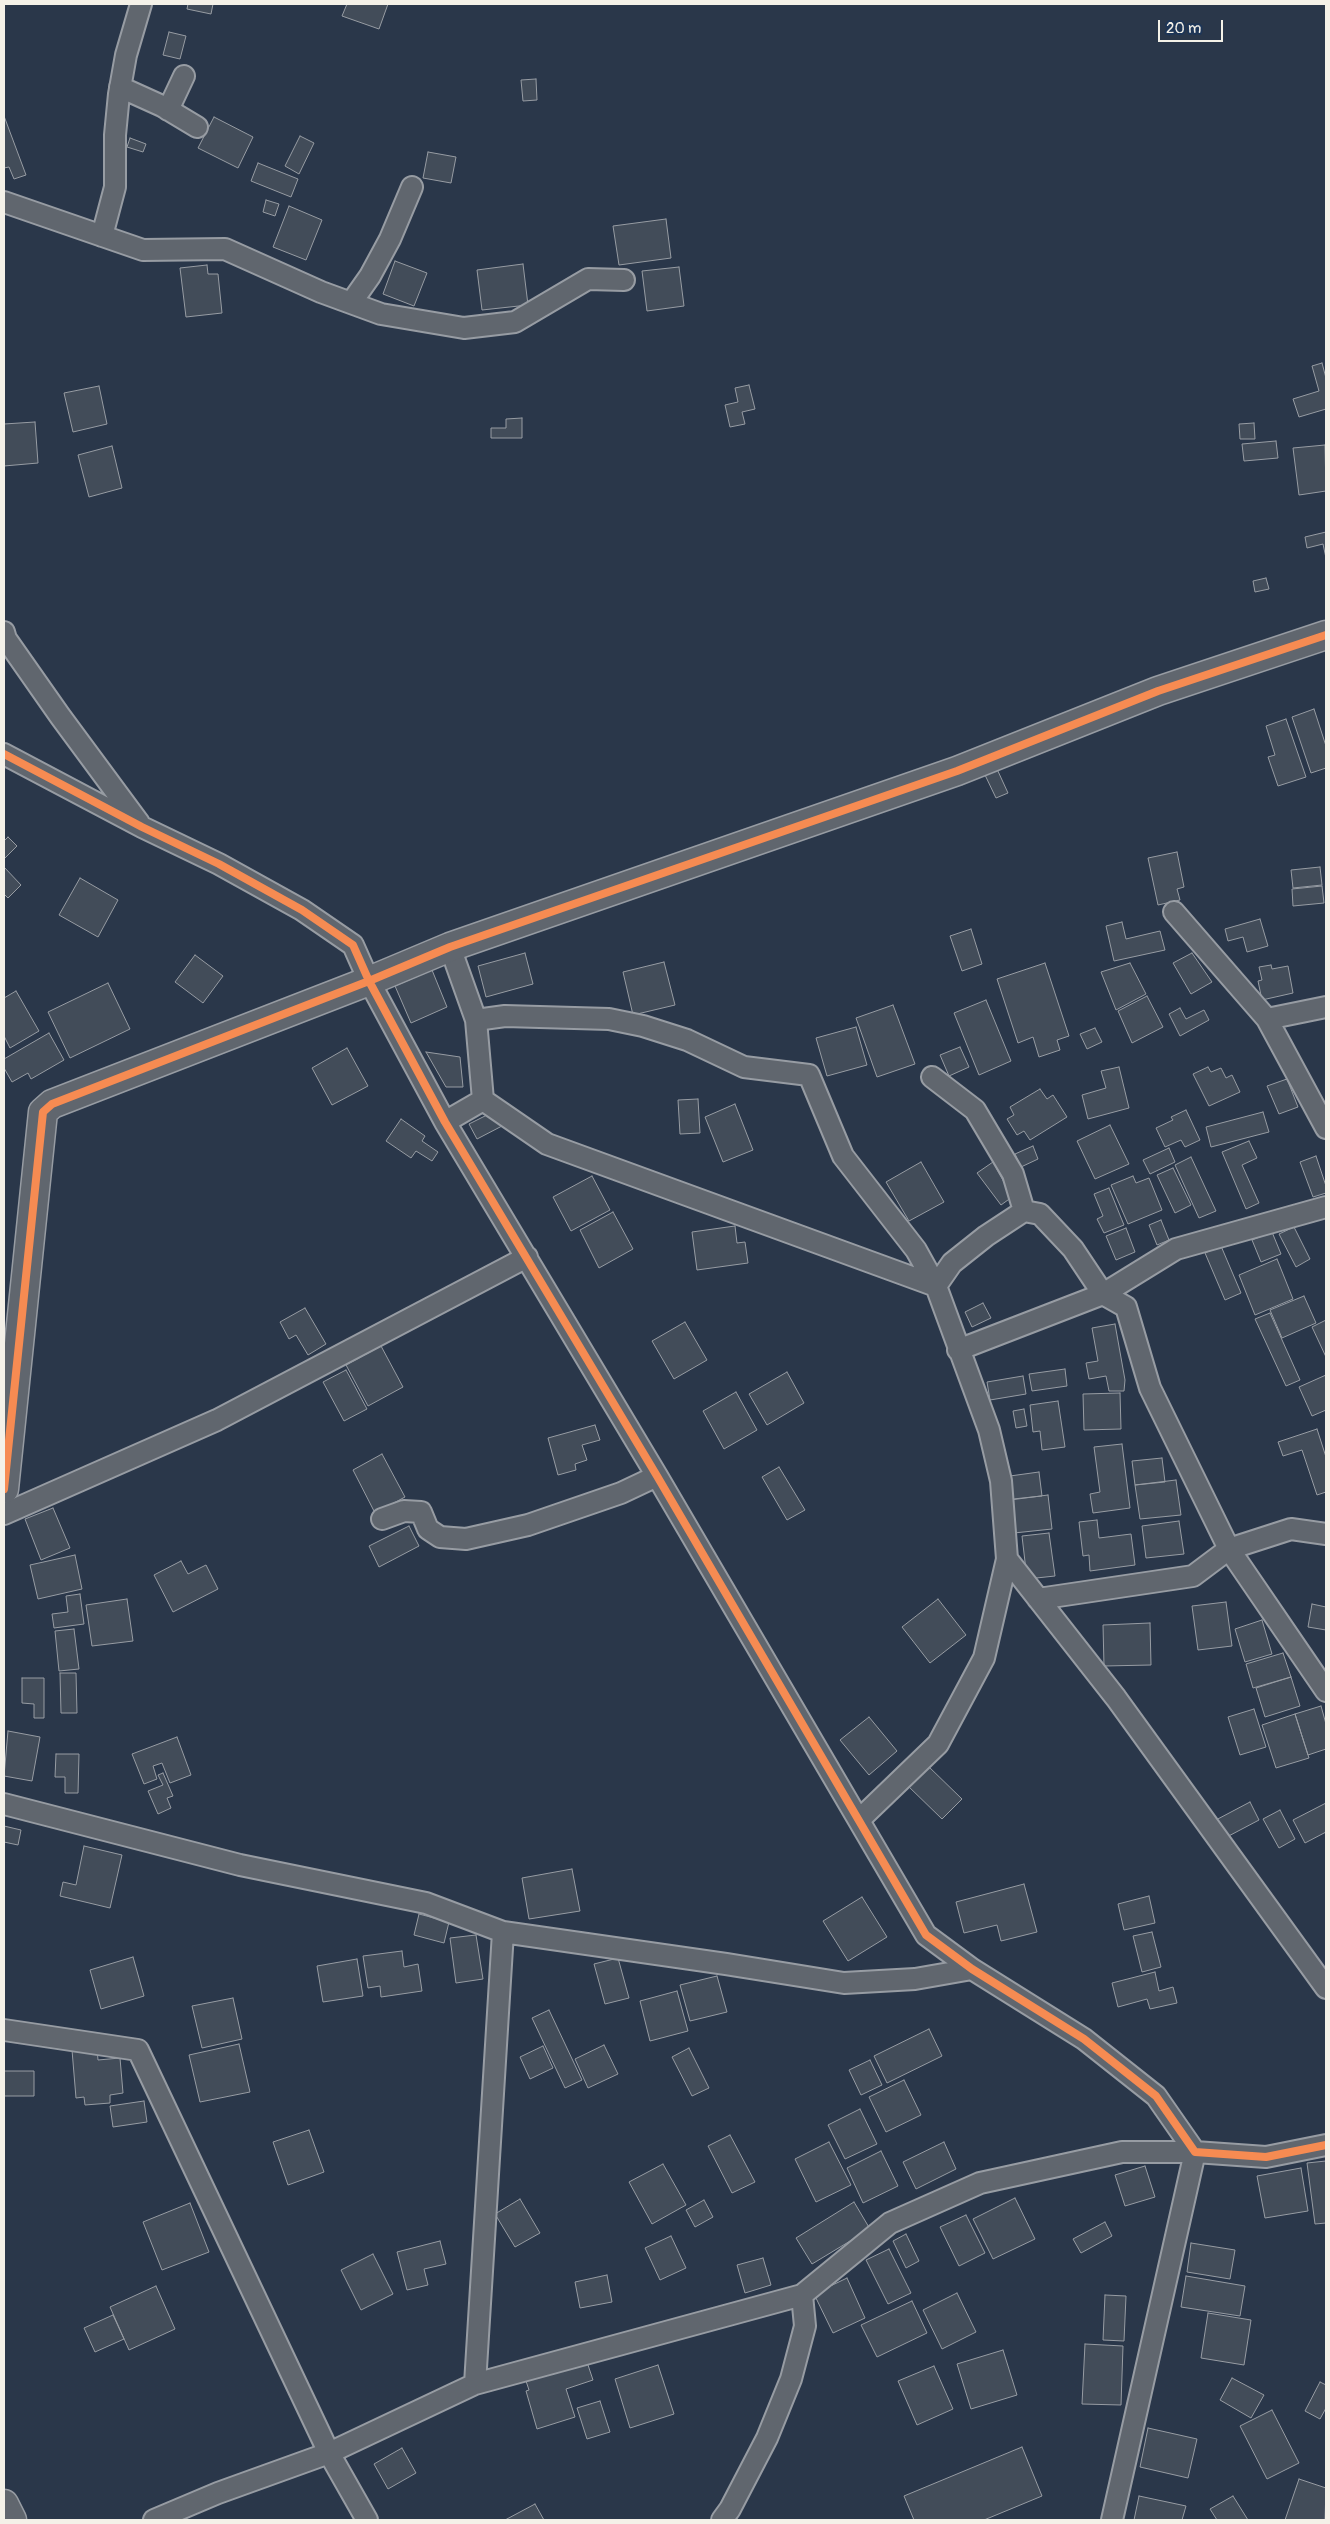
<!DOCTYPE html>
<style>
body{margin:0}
#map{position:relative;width:1330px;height:2524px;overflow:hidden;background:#2a374a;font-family:Pangolin,sans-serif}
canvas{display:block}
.frame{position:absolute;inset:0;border:5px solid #f4f1e8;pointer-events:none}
.scale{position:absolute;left:1158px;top:20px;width:65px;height:22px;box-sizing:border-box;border:2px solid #f4f1e8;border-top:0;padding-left:6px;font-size:15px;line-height:18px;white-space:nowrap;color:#f4f1e8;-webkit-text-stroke:4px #1d3557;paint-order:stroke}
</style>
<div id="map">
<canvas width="1330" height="2524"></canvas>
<div class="frame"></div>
<div class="scale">20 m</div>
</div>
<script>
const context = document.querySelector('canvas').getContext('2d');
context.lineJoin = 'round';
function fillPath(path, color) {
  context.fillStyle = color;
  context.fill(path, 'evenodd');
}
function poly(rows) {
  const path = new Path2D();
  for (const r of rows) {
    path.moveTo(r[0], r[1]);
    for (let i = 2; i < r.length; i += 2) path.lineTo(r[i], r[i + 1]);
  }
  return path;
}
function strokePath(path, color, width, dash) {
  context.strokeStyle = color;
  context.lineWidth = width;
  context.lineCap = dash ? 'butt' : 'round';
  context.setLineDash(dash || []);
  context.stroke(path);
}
const building = poly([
 [188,4,213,4,211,14,187,9,188,4],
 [347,4,388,4,379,29,342,16,347,4],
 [169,32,186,36,180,59,163,55,169,32],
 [536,79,537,100,523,101,521,80,536,79],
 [4,116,26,175,14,179,9,167,4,168,4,116],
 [214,117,253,137,238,168,198,148,214,117],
 [300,136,314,143,299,174,285,166,300,136],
 [130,138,146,144,143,152,127,147,130,138],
 [428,152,456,157,451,183,423,178,428,152],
 [258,163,298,179,291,197,251,181,258,163],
 [266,200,279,204,275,216,263,212,266,200],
 [289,206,322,220,306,260,273,247,289,206],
 [666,219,671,258,619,265,613,226,666,219],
 [395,261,427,273,414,306,383,294,395,261],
 [523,264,528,305,482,310,477,270,523,264],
 [207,265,208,274,218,274,222,313,186,317,180,268,207,265],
 [679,267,684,306,647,311,642,271,679,267],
 [1322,363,1326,378,1326,409,1299,417,1293,399,1319,391,1312,366,1322,363],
 [749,385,755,409,742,412,745,424,730,427,725,405,738,402,735,388,749,385],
 [99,386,107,424,73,432,64,393,99,386],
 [522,418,522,438,491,438,491,428,506,428,506,419,522,418],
 [35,422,38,463,4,466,4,424,35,422],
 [1254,423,1255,439,1240,439,1239,424,1254,423],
 [1276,441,1278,458,1244,461,1242,444,1276,441],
 [1325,445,1326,491,1299,495,1293,448,1325,445],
 [112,446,122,488,89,497,78,455,112,446],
 [1326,532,1326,558,1323,544,1307,548,1305,537,1326,532],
 [1266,578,1269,589,1255,592,1253,581,1266,578],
 [1314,709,1326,746,1326,768,1311,773,1292,717,1314,709],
 [1286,719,1306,777,1278,786,1268,757,1275,755,1266,726,1286,719],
 [997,769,1008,793,996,798,985,775,997,769],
 [8,837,17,846,4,859,4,841,8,837],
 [1177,852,1184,887,1177,889,1180,900,1158,905,1148,858,1177,852],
 [4,867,21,885,8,898,4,894,4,867],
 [1320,867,1322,885,1293,888,1291,870,1320,867],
 [80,878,118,900,98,937,59,915,80,878],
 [1322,886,1324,903,1293,906,1292,889,1322,886],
 [1260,919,1268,946,1247,952,1243,937,1228,941,1225,929,1260,919],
 [1122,922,1126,939,1160,931,1165,950,1114,961,1106,926,1122,922],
 [971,929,982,964,962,971,950,936,971,929],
 [525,953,533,984,486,997,478,966,525,953],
 [1192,953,1212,982,1191,994,1173,963,1192,953],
 [195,955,223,976,203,1003,175,982,195,955],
 [664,962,675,1005,633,1015,623,972,664,962],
 [1045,963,1069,1036,1057,1040,1060,1050,1039,1057,1033,1037,1018,1043,997,979,1045,963],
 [1130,963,1146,994,1116,1010,1101,972,1130,963],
 [1271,965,1272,969,1288,966,1293,993,1262,1000,1258,981,1262,980,1259,967,1271,965],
 [432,970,447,1007,411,1023,395,986,432,970],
 [108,983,130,1029,70,1058,48,1012,108,983],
 [16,991,39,1031,10,1048,4,1036,4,998,16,991],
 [1147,996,1163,1027,1132,1043,1118,1011,1147,996],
 [986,1000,1011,1061,979,1075,954,1013,986,1000],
 [893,1005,915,1064,877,1077,856,1018,893,1005],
 [1180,1008,1186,1019,1204,1010,1209,1020,1180,1036,1169,1014,1180,1008],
 [856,1027,867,1065,827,1076,816,1038,856,1027],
 [1095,1028,1102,1042,1087,1049,1080,1034,1095,1028],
 [49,1033,64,1060,31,1079,28,1073,12,1082,4,1068,4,1059,49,1033],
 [960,1047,969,1067,949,1076,940,1055,960,1047],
 [347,1048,368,1086,332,1105,312,1068,347,1048],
 [426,1052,460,1057,463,1087,446,1087,426,1052],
 [1119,1067,1129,1108,1088,1119,1082,1095,1106,1088,1101,1071,1119,1067],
 [1208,1067,1211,1072,1221,1068,1226,1078,1232,1075,1240,1092,1209,1106,1193,1074,1208,1067],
 [1287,1079,1298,1107,1279,1114,1267,1086,1287,1079],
 [1040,1089,1047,1099,1053,1095,1067,1117,1030,1140,1024,1131,1017,1135,1007,1119,1014,1115,1010,1107,1040,1089],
 [698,1099,700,1133,680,1134,678,1100,698,1099],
 [735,1104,753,1150,723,1162,705,1117,735,1104],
 [1186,1110,1200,1140,1185,1147,1181,1140,1165,1147,1156,1128,1173,1120,1171,1117,1186,1110],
 [1263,1112,1269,1132,1211,1147,1206,1127,1263,1112],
 [489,1114,502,1126,477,1139,469,1124,489,1114],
 [401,1119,425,1136,422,1141,438,1152,432,1161,416,1151,411,1158,386,1141,401,1119],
 [1110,1125,1129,1164,1095,1179,1077,1141,1110,1125],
 [1249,1141,1257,1158,1242,1165,1259,1203,1246,1209,1222,1152,1249,1141],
 [1033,1146,1038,1159,1021,1167,1015,1154,1033,1146],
 [1169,1148,1175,1162,1150,1174,1143,1160,1169,1148],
 [1316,1156,1326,1186,1326,1193,1313,1197,1300,1162,1316,1156],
 [1191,1157,1216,1211,1199,1218,1175,1165,1191,1157],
 [921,1162,944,1202,909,1221,886,1182,921,1162],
 [993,1162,1012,1197,1001,1205,977,1173,993,1162],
 [1173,1168,1191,1205,1175,1213,1157,1175,1173,1168],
 [592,1176,610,1210,571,1231,553,1197,592,1176],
 [1133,1176,1136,1183,1149,1178,1162,1210,1128,1224,1111,1185,1133,1176],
 [1109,1188,1124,1225,1104,1233,1097,1219,1103,1216,1094,1194,1109,1188],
 [613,1212,633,1249,599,1268,580,1230,613,1212],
 [1161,1220,1169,1240,1157,1245,1149,1225,1161,1220],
 [735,1226,737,1243,745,1242,748,1263,697,1270,692,1232,735,1226],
 [1294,1227,1310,1259,1296,1267,1279,1234,1294,1227],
 [1126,1228,1135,1252,1116,1260,1106,1236,1126,1228],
 [1272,1232,1281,1254,1261,1262,1252,1240,1272,1232],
 [1221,1246,1241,1293,1225,1300,1205,1253,1221,1246],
 [1277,1259,1293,1299,1255,1315,1239,1275,1277,1259],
 [1304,1296,1316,1323,1282,1338,1270,1310,1304,1296],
 [983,1303,991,1318,972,1327,965,1312,983,1303],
 [305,1308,326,1344,308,1355,296,1335,289,1339,280,1322,305,1308],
 [1270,1313,1300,1380,1286,1386,1255,1319,1270,1313],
 [1326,1320,1326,1357,1312,1327,1326,1320],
 [685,1322,707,1360,674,1379,652,1341,685,1322],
 [1115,1324,1125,1380,1124,1391,1109,1391,1106,1376,1089,1379,1086,1363,1098,1361,1092,1328,1115,1324],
 [381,1346,403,1387,368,1406,346,1365,381,1346],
 [1065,1369,1067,1386,1032,1391,1029,1374,1065,1369],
 [346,1370,367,1409,344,1421,323,1382,346,1370],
 [787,1372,804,1403,767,1425,749,1394,787,1372],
 [1326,1375,1326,1410,1312,1416,1299,1387,1326,1375],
 [1023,1376,1026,1394,990,1400,987,1382,1023,1376],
 [736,1392,757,1430,724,1449,703,1411,736,1392],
 [1120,1393,1121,1429,1084,1430,1083,1394,1120,1393],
 [1058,1401,1065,1447,1042,1450,1040,1431,1033,1432,1030,1405,1058,1401],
 [1024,1409,1027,1426,1016,1428,1013,1411,1024,1409],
 [595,1425,600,1440,582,1445,587,1460,575,1464,576,1470,558,1475,548,1438,595,1425],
 [1317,1429,1326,1457,1326,1492,1317,1495,1302,1450,1283,1456,1278,1442,1317,1429],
 [1122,1444,1130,1508,1093,1513,1090,1494,1100,1492,1094,1447,1122,1444],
 [382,1454,405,1497,375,1513,353,1470,382,1454],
 [1162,1458,1165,1482,1135,1485,1132,1461,1162,1458],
 [779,1467,805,1510,787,1520,762,1477,779,1467],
 [1039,1472,1042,1496,1013,1499,1010,1476,1039,1472],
 [1176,1480,1181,1515,1140,1519,1135,1485,1176,1480],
 [1048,1495,1052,1529,1014,1533,1010,1500,1048,1495],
 [53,1508,70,1548,41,1560,25,1519,53,1508],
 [1097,1520,1099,1538,1131,1534,1135,1565,1090,1571,1089,1555,1083,1556,1079,1522,1097,1520],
 [1179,1521,1184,1554,1146,1558,1142,1526,1179,1521],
 [409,1526,419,1546,379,1567,369,1546,409,1526],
 [1049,1533,1055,1576,1027,1579,1022,1536,1049,1533],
 [75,1555,82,1589,38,1599,30,1565,75,1555],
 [181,1561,188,1574,206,1565,218,1589,173,1612,154,1575,181,1561],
 [80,1594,84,1624,54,1628,52,1614,68,1612,66,1596,80,1594],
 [127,1599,133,1641,92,1646,86,1605,127,1599],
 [938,1599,966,1635,930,1663,902,1627,938,1599],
 [1226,1602,1232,1646,1198,1650,1192,1606,1226,1602],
 [1312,1604,1326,1607,1326,1630,1308,1627,1312,1604],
 [1262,1620,1272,1654,1245,1662,1235,1629,1262,1620],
 [1150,1623,1151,1665,1104,1666,1103,1625,1150,1623],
 [74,1629,79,1669,59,1671,55,1631,74,1629],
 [1283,1653,1291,1677,1253,1688,1246,1664,1283,1653],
 [60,1673,76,1673,77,1713,61,1713,60,1673],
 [1291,1677,1300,1706,1265,1717,1256,1688,1291,1677],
 [22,1678,44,1678,44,1718,34,1718,34,1704,22,1703,22,1678],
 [1321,1706,1326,1724,1326,1749,1308,1755,1295,1714,1321,1706],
 [1254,1709,1266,1747,1240,1755,1228,1717,1254,1709],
 [1295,1714,1309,1758,1276,1768,1262,1725,1295,1714],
 [869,1717,897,1751,869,1775,840,1740,869,1717],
 [8,1731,40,1737,32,1781,4,1776,8,1731],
 [177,1737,191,1775,170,1783,162,1763,153,1766,157,1779,144,1784,132,1754,177,1737],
 [56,1754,79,1754,78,1793,65,1793,65,1777,55,1777,56,1754],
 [927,1765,962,1799,942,1819,907,1785,927,1765],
 [163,1773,173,1796,167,1798,171,1808,158,1814,148,1791,163,1785,158,1775,163,1773],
 [1250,1802,1259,1820,1223,1839,1214,1821,1250,1802],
 [1326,1803,1326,1832,1305,1843,1293,1820,1326,1803],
 [1280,1810,1295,1839,1279,1848,1263,1819,1280,1810],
 [4,1826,21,1830,18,1845,4,1842,4,1826],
 [84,1846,122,1855,110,1908,60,1896,63,1882,76,1885,84,1846],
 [572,1869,580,1911,529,1919,522,1878,572,1869],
 [1024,1884,1037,1932,1001,1941,997,1925,964,1933,956,1902,1024,1884],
 [1149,1896,1155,1923,1124,1930,1118,1904,1149,1896],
 [862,1897,887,1937,848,1961,823,1921,862,1897],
 [419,1914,449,1922,444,1943,414,1935,419,1914],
 [1152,1932,1161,1967,1142,1972,1133,1936,1152,1932],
 [476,1935,483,1979,456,1983,450,1938,476,1935],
 [402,1951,404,1967,418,1964,422,1991,381,1997,380,1986,368,1988,363,1956,402,1951],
 [133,1957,144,1996,101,2009,90,1970,133,1957],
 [618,1958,629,1998,605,2004,594,1964,618,1958],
 [357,1959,363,1996,323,2002,317,1966,357,1959],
 [1155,1972,1159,1991,1173,1987,1177,2003,1150,2009,1147,1999,1118,2007,1112,1983,1155,1972],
 [717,1976,727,2012,690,2021,680,1985,717,1976],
 [677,1991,688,2031,650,2041,640,2001,677,1991],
 [233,1998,242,2039,202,2048,192,2006,233,1998],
 [549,2010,582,2080,565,2088,532,2018,549,2010],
 [929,2029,942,2056,887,2083,874,2056,929,2029],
 [239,2044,250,2092,200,2102,189,2055,239,2044],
 [604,2045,618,2074,588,2088,575,2059,604,2045],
 [543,2046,553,2068,530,2079,520,2057,543,2046],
 [97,2048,98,2060,120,2058,123,2093,110,2095,110,2103,85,2105,84,2097,76,2098,72,2050,97,2048],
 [689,2048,709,2088,692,2096,672,2057,689,2048],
 [870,2060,882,2085,861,2095,849,2070,870,2060],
 [4,2071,34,2071,34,2096,4,2096,4,2071],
 [904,2080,921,2115,886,2132,869,2097,904,2080],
 [144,2101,147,2122,113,2127,110,2106,144,2101],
 [860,2109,877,2144,845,2159,828,2125,860,2109],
 [309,2130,324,2172,288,2185,273,2142,309,2130],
 [730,2135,755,2182,732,2193,708,2146,730,2135],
 [829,2142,851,2185,816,2202,795,2159,829,2142],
 [944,2142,956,2169,916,2189,903,2162,944,2142],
 [881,2151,898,2186,863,2203,847,2168,881,2151],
 [1326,2161,1326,2223,1315,2224,1307,2163,1326,2161],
 [663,2164,686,2205,652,2224,629,2182,663,2164],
 [1145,2166,1155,2197,1125,2206,1115,2175,1145,2166],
 [1301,2168,1308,2211,1265,2218,1257,2176,1301,2168],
 [1015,2198,1035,2239,993,2259,973,2219,1015,2198],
 [520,2199,540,2233,515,2247,495,2214,520,2199],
 [704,2200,713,2217,695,2227,686,2210,704,2200],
 [854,2202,870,2229,812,2264,796,2238,854,2202],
 [190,2203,209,2252,162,2270,143,2222,190,2203],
 [966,2215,985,2253,959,2266,940,2227,966,2215],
 [1105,2222,1112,2236,1081,2253,1073,2239,1105,2222],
 [906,2234,919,2261,906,2268,893,2241,906,2234],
 [671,2236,686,2268,660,2280,645,2248,671,2236],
 [440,2241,446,2264,424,2269,428,2285,407,2290,397,2252,440,2241],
 [1191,2243,1235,2250,1230,2279,1187,2272,1191,2243],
 [889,2249,911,2293,888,2304,866,2260,889,2249],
 [373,2254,393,2294,361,2310,341,2270,373,2254],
 [763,2258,771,2285,745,2293,737,2265,763,2258],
 [607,2275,612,2302,580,2308,575,2282,607,2275],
 [1186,2276,1245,2286,1240,2316,1181,2307,1186,2276],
 [847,2278,865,2318,833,2333,814,2294,847,2278],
 [156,2286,175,2329,129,2350,110,2307,156,2286],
 [957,2293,976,2332,942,2349,923,2310,957,2293],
 [1105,2295,1126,2296,1124,2341,1103,2340,1105,2295],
 [912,2301,927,2333,877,2357,861,2325,912,2301],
 [1208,2313,1251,2320,1244,2365,1201,2358,1208,2313],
 [113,2315,124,2339,95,2352,84,2328,113,2315],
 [1085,2344,1123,2346,1121,2405,1082,2404,1085,2344],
 [1003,2350,1017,2395,971,2409,957,2364,1003,2350],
 [586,2359,593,2380,566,2389,575,2417,537,2429,526,2391,529,2390,525,2378,586,2359],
 [658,2365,674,2414,630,2428,615,2379,658,2365],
 [934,2366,953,2409,917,2425,898,2381,934,2366],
 [1232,2378,1264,2395,1251,2418,1220,2400,1232,2378],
 [1320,2382,1326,2385,1326,2408,1320,2419,1305,2411,1320,2382],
 [600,2401,610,2432,587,2439,577,2408,600,2401],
 [1272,2410,1299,2463,1267,2479,1240,2426,1272,2410],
 [1148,2428,1197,2439,1188,2478,1140,2467,1148,2428],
 [1022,2447,1042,2496,984,2520,914,2520,904,2496,1022,2447],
 [402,2448,416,2473,388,2489,374,2464,402,2448],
 [1299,2479,1326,2488,1325,2520,1285,2520,1299,2479],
 [1139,2496,1186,2506,1182,2520,1134,2520,1139,2496],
 [1233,2496,1248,2520,1217,2520,1210,2509,1233,2496],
 [535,2504,544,2520,505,2520,535,2504]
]);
fillPath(building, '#424c59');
strokePath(building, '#979ca3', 1);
const street = poly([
 [120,87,162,106,197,127],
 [168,110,184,76],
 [4,202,143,250,225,249,321,292,381,314,464,328,515,322,588,279,624,280],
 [102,236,115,187,115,135,119,94,126,55,141,4],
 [340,299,351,303,370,276,390,239,412,187],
 [4,632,6,639,60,716,139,823],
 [4,754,142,827,219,864,302,910,353,945,369,981,445,1122,657,1476,926,1935,972,1969,1084,2039,1156,2096,1195,2152,1266,2157,1326,2145],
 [1174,912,1267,1019,1326,1128],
 [450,947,476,1020,483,1100],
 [1267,1019,1326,1007],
 [476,1020,505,1016,609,1019,643,1026,687,1040,744,1067,809,1075,843,1156,916,1250,936,1286,989,1430,1001,1481,1007,1559,984,1658,938,1744,859,1820],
 [932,1077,975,1110,1013,1174,1024,1211,1040,1214,1073,1249,1103,1294,1126,1307,1150,1388,1229,1549,1326,1691],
 [445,1122,483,1100,547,1144,936,1286],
 [936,1286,952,1263,986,1236,1024,1211],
 [958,1350,1103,1294,1176,1249,1326,1207],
 [4,1514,217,1420,527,1257],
 [382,1519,404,1511,421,1512,428,1529,440,1537,466,1539,528,1525,621,1493,657,1476],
 [1007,1559,1116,1698,1326,1988],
 [1038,1599,1193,1576,1229,1549,1291,1529,1326,1534],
 [4,1804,240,1865,426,1903,503,1932,726,1964,844,1983,915,1979,972,1969],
 [4,2030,138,2050,329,2453,367,2520],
 [475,2384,503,1932],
 [154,2520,218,2493,329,2453,475,2384,802,2295,890,2223,980,2183,1122,2152,1195,2152,1112,2520],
 [722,2520,730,2509,767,2438,791,2379,805,2326,802,2295]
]);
const secondary = poly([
 [4,1489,43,1112,52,1104,369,981,450,947,957,771,1158,691,1326,635],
 [4,2504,12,2520]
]);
strokePath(street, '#979ca3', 24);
strokePath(secondary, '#979ca3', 31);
strokePath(street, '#60666e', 20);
strokePath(secondary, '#60666e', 28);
strokePath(poly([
 [4,754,142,827,219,864,302,910,353,945,369,981,445,1122,657,1476,926,1935,972,1969,1084,2039,1156,2096,1195,2152,1266,2157,1326,2145],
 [4,1489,43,1112,52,1104,369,981,450,947,957,771,1158,691,1326,635]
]), '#f68b52', 8);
</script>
